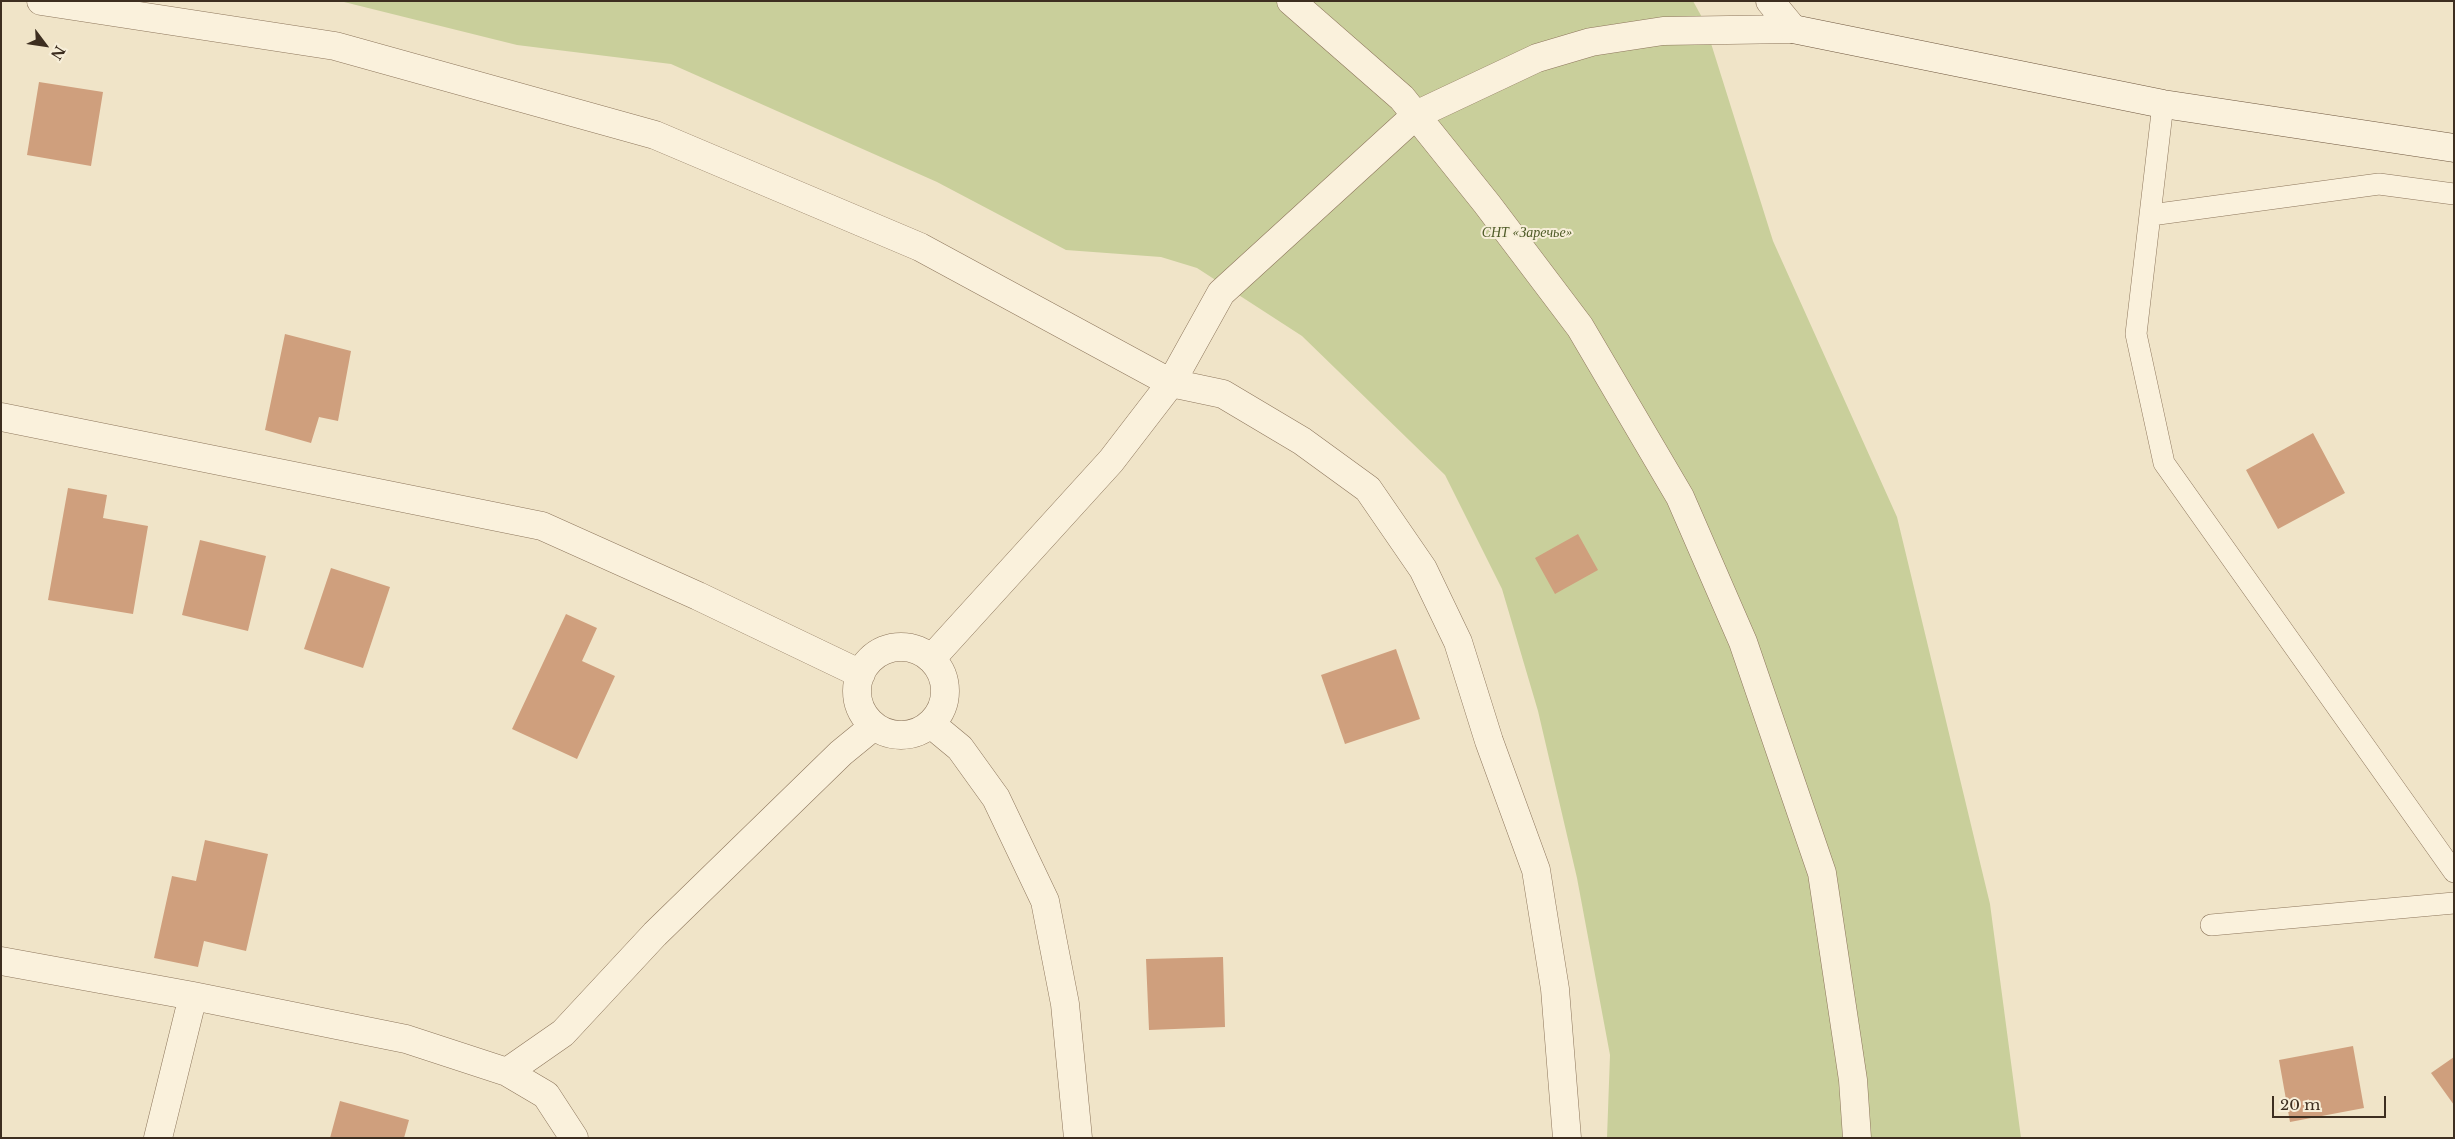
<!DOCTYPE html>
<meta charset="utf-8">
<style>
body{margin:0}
#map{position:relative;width:2455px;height:1139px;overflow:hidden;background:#f0e4c8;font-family:"Libre Baskerville",serif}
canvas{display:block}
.frame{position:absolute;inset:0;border:2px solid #3d2e20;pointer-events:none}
.north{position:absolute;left:20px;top:20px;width:50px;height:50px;-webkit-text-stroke:4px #f7eed8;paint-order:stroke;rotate:121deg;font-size:14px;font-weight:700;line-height:20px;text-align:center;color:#3d2e20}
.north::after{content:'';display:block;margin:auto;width:18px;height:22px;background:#3d2e20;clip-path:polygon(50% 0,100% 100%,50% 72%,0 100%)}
.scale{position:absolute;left:2272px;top:1096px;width:114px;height:22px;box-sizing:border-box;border:2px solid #3d2e20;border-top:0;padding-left:6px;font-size:15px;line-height:18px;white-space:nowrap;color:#3d2e20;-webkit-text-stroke:4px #f7eed8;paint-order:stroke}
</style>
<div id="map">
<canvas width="2455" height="1139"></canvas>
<div class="frame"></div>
<div class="north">N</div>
<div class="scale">20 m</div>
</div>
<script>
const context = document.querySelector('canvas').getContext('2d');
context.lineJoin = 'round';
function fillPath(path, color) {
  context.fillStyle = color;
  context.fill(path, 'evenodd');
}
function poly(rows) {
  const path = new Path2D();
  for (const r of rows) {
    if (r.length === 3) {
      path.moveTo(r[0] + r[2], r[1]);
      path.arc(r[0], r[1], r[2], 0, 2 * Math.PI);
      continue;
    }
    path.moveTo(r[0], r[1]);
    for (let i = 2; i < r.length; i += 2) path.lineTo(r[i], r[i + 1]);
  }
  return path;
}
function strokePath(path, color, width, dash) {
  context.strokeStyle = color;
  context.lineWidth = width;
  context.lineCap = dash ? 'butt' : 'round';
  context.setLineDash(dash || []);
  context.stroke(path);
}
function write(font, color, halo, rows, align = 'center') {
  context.font = font + ' "Libre Baskerville",serif';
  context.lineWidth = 4;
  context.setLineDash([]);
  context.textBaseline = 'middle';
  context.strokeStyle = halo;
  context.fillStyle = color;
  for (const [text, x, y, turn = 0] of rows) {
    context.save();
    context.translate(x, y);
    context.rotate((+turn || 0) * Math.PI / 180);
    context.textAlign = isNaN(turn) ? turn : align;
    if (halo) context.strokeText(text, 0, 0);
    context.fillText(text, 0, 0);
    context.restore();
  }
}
fillPath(poly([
 [340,1,1693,1,1704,21,1773,241,1897,517,1990,904,2021,1138,1607,1138,1610,1055,1577,878,1538,711,1502,589,1445,475,1302,336,1197,268,1161,257,1066,250,937,182,671,64,517,45]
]), '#c9cf9b');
fillPath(poly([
 [39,82,103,92,91,166,27,155],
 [285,334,351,351,338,421,319,417,311,443,265,430],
 [2313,433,2345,493,2278,529,2246,470],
 [68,488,107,495,103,518,148,526,133,614,48,600],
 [1578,534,1598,570,1555,594,1535,558],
 [200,540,266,556,248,631,182,615],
 [331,568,390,587,363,668,304,649],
 [566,614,597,628,582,661,615,676,577,759,512,729],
 [1396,649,1420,719,1345,744,1321,675],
 [205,840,268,854,246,951,204,941,198,967,154,958,172,876,196,881],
 [1223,957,1225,1027,1149,1030,1146,959],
 [2353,1046,2364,1108,2290,1122,2279,1060],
 [2454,1057,2454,1105,2431,1073],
 [340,1101,409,1120,404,1138,330,1138]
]), '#cf9f7d');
const lane = poly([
 [2163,104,2136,334,2164,463,2454,872],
 [2151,215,2379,184,2454,194],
 [2211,925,2454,903]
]);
const street = poly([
 [41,1,335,46,655,135,920,247,1171,383,1223,394,1302,441,1368,489,1423,569,1458,642,1489,741,1536,870,1555,989,1567,1138],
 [1291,1,1402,98,1487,204,1580,327,1680,497,1743,642,1822,873,1853,1080,1857,1138],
 [1770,1,1793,29],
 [1,417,542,526,698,596,861,674],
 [901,691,44],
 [931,659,1111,461,1171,383,1221,293,1416,115,1537,58,1591,42,1663,31,1793,29],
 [931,724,960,748,996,798,1045,901,1065,1004,1078,1138],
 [1,961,193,996,406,1039,507,1072,546,1095,574,1138],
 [507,1072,563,1033,655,934,841,753,874,726],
 [158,1138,193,996]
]);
const secondary = poly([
 [1793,29,2163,104,2454,148]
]);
strokePath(lane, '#8d765c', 22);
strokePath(street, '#8d765c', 29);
strokePath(secondary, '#6f573f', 29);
strokePath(lane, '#faf1dc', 21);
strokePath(street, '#faf1dc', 28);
strokePath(secondary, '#faf1dc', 28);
write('italic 14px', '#4d5a26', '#f7eed8', [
 ["СНТ «Заречье»",1527,233]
]);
</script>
